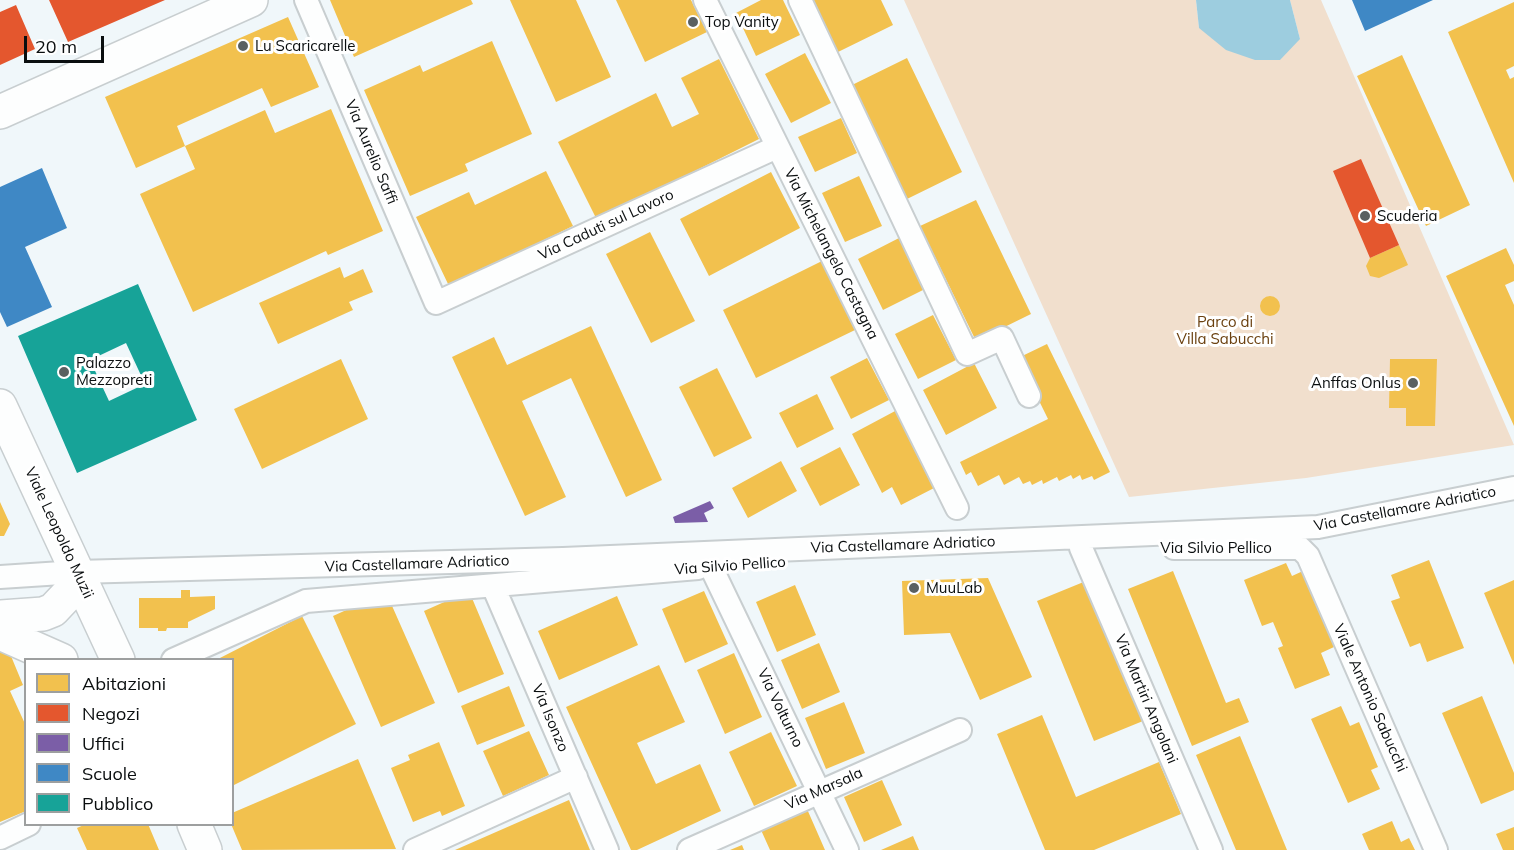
<!DOCTYPE html>
<style>
body{margin:0}
#map{position:relative;width:1514px;height:850px;overflow:hidden;background:#f0f7fa;font-family:Mulish,sans-serif}
canvas{display:block}
.legend{position:absolute;left:24px;top:658px;width:210px;height:168px;box-sizing:border-box;background:#fff;border:2px solid #9d9f9f;margin:0;padding:8px 10px;list-style:none;font-size:18px;color:#0a0e0f}
.legend li{display:flex;align-items:center;gap:12px;height:30px}
.legend b{width:30px;border:2px solid #9d9f9f}
.scale{position:absolute;left:24px;top:36px;width:80px;height:27px;box-sizing:border-box;border:3px solid #0a0e0f;border-top:0;padding-left:8px;font-size:18px;line-height:21px;white-space:nowrap;color:#0a0e0f;-webkit-text-stroke:4px #fff;paint-order:stroke}
</style>
<div id="map">
<canvas width="1514" height="850"></canvas>
<ul class="legend">
<li><b style="height:16px;background:#f2c14e"></b>Abitazioni</li>
<li><b style="height:16px;background:#e4572e"></b>Negozi</li>
<li><b style="height:16px;background:#7b5ea7"></b>Uffici</li>
<li><b style="height:16px;background:#3f88c5"></b>Scuole</li>
<li><b style="height:16px;background:#17a398"></b>Pubblico</li>
</ul>
<div class="scale">20 m</div>
</div>
<script>
const context = document.querySelector('canvas').getContext('2d');
context.lineJoin = 'round';
function fillPath(path, color) {
  context.fillStyle = color;
  context.fill(path, 'evenodd');
}
function poly(rows) {
  const path = new Path2D();
  for (const r of rows) {
    if (r.length === 3) {
      path.moveTo(r[0] + r[2], r[1]);
      path.arc(r[0], r[1], r[2], 0, 2 * Math.PI);
      continue;
    }
    path.moveTo(r[0], r[1]);
    for (let i = 2; i < r.length; i += 2) path.lineTo(r[i], r[i + 1]);
  }
  return path;
}
function strokePath(path, color, width, dash) {
  context.strokeStyle = color;
  context.lineWidth = width;
  context.lineCap = dash ? 'butt' : 'round';
  context.setLineDash(dash || []);
  context.stroke(path);
}
function write(font, color, halo, rows, align = 'center') {
  context.font = font + ' Mulish,sans-serif';
  context.lineWidth = 6;
  context.setLineDash([]);
  context.textBaseline = 'middle';
  context.strokeStyle = halo;
  context.fillStyle = color;
  for (const [text, x, y, turn = 0] of rows) {
    context.save();
    context.translate(x, y);
    context.rotate((+turn || 0) * Math.PI / 180);
    context.textAlign = isNaN(turn) ? turn : align;
    if (halo) context.strokeText(text, 0, 0);
    context.fillText(text, 0, 0);
    context.restore();
  }
}
fillPath(poly([
 [904,0,1196,0,1199,28,1300,39,1290,0,1321,0,1514,445,1306,478,1129,497]
]), '#f1dfcd');
fillPath(poly([
 [1196,0,1290,0,1300,39,1280,60,1255,60,1226,50,1199,28]
]), '#9dcddf');
fillPath(poly([
 [330,0,471,0,473,4,354,57],
 [510,0,576,0,611,77,556,102],
 [616,0,691,0,707,32,645,62],
 [761,0,783,0,800,35,756,56,736,13],
 [813,0,881,0,893,25,838,52],
 [1514,2,1514,66,1506,70,1510,79,1514,77,1514,183,1448,32],
 [288,17,319,87,271,107,262,88,177,126,185,146,265,110,275,133,331,109,383,231,328,255,326,251,193,312,140,194,195,169,185,146,136,168,105,97],
 [492,41,532,134,465,164,468,171,410,196,364,90,420,65,423,72],
 [805,53,831,103,791,123,765,74],
 [1402,55,1470,205,1426,226,1357,76],
 [907,58,962,172,907,199,852,85],
 [719,59,759,139,597,220,558,142,656,93,672,127,699,114,681,78],
 [841,118,857,153,815,172,798,137],
 [546,171,573,226,449,286,416,217,469,192,475,205],
 [771,172,800,228,709,276,680,219],
 [859,176,882,226,845,242,822,193],
 [976,200,1031,314,976,341,920,226],
 [650,232,695,321,651,343,606,254],
 [899,238,925,289,883,310,858,259],
 [1399,245,1408,265,1379,278,1370,276,1366,266,1370,258],
 [1506,248,1514,265,1514,281,1505,285,1514,305,1514,426,1446,276],
 [822,261,855,330,756,378,723,310],
 [340,267,344,278,363,269,373,292,349,302,353,310,278,344,259,303],
 [1270,306,10],
 [933,315,956,360,918,379,895,334],
 [591,326,662,480,626,497,571,378,522,401,566,497,525,516,452,357,494,337,507,365],
 [1047,344,1110,472,1094,480,1092,476,1082,480,1080,475,1073,479,1071,475,1059,481,1057,477,1043,484,1042,480,1032,485,1030,481,1023,484,1019,477,1004,485,999,475,978,486,971,472,966,475,960,462,1048,419,1018,358],
 [867,358,889,400,851,419,830,377],
 [341,359,368,419,262,469,234,409],
 [1390,359,1437,359,1435,426,1406,426,1406,408,1389,408],
 [974,363,997,408,946,435,923,390],
 [717,368,752,438,714,457,679,387],
 [817,394,834,429,797,448,779,413],
 [897,410,938,486,901,505,892,487,882,493,852,434],
 [840,447,860,485,820,506,800,468],
 [781,461,797,491,748,518,732,488],
 [0,502,10,524,4,536,0,536],
 [1429,560,1464,648,1427,662,1420,643,1410,647,1391,601,1400,598,1391,575],
 [1286,563,1292,576,1303,571,1334,647,1321,653,1330,675,1295,689,1278,648,1283,646,1273,622,1262,626,1244,580],
 [1173,571,1226,703,1239,698,1249,722,1192,746,1128,589],
 [988,578,1032,677,980,700,950,633,904,635,902,581],
 [1514,580,1514,665,1484,593],
 [1086,581,1143,721,1094,741,1037,601],
 [795,585,816,635,777,652,756,602],
 [181,590,190,590,190,597,215,596,215,609,188,622,188,628,167,628,166,631,158,631,158,628,139,628,139,598,181,598],
 [469,591,504,674,458,693,424,611],
 [704,591,728,644,685,663,662,609],
 [617,596,638,645,559,680,538,631],
 [389,599,435,703,381,727,333,616,364,602],
 [302,616,356,724,232,786,232,660,216,660],
 [819,643,840,692,802,709,781,660],
 [6,644,23,685,10,691,26,726,26,811,0,822,0,647],
 [734,653,762,717,725,734,697,670],
 [659,665,685,722,637,743,656,784,700,764,721,811,637,850,631,850,566,707],
 [509,686,525,726,477,745,461,706],
 [1482,696,1514,773,1514,790,1481,804,1442,713],
 [844,702,865,753,826,769,805,718],
 [1341,706,1350,726,1359,722,1378,767,1371,770,1380,789,1348,803,1311,719],
 [1042,715,1076,797,1159,762,1181,814,1094,850,1045,850,997,734],
 [529,731,549,775,503,796,483,751],
 [771,732,797,786,754,806,729,752],
 [1240,736,1287,850,1236,850,1196,755],
 [439,742,465,806,442,816,440,811,413,822,391,768,410,760,408,755],
 [358,759,396,849,242,850,231,824,232,813],
 [882,780,902,825,864,842,844,797],
 [569,800,590,850,455,850],
 [807,809,825,850,770,850,761,830],
 [1392,821,1401,842,1409,838,1415,850,1369,850,1362,834],
 [86,824,148,824,159,850,87,850,77,828],
 [1514,827,1514,850,1503,850,1496,834],
 [913,836,919,850,881,850],
 [742,845,744,850,730,850]
]), '#f2c14e');
fillPath(poly([
 [49,0,165,0,68,42],
 [16,5,35,49,0,65,0,12],
 [1361,159,1399,245,1370,258,1333,171]
]), '#e4572e');
fillPath(poly([
 [710,501,714,508,704,513,708,522,675,523,673,517]
]), '#7b5ea7');
fillPath(poly([
 [1352,0,1433,0,1365,31],
 [42,168,67,228,25,247,52,307,7,327,0,312,0,187]
]), '#3f88c5');
fillPath(poly([
 [138,284,197,420,77,473,18,336],
 [126,343,145,384,109,401,90,360]
]), '#17a398');
const street = poly([
 [306,0,436,303,777,147],
 [705,0,957,508],
 [800,0,967,354,1002,338,1029,396],
 [1081,548,1211,850],
 [1174,548,1300,548,1308,556,1436,850],
 [711,567,847,850],
 [0,577,77,572,563,559,1318,527,1514,488],
 [493,586,607,850],
 [173,660,306,601,698,568],
 [0,838,29,824],
 [415,850,576,777],
 [689,850,960,730]
]);
const secondary = poly([
 [0,112,251,0],
 [0,406,118,660],
 [0,617,43,614,53,610,70,592,77,572],
 [0,633,61,660],
 [194,824,205,850]
]);
strokePath(street, '#c8ced0', 26);
strokePath(secondary, '#c8ced0', 36);
strokePath(street, '#fdfefe', 22);
strokePath(secondary, '#fdfefe', 33);
for (const [x, y, r, color] of [
 [693,22,6,"#5a6061"],
 [243,46,6,"#5a6061"],
 [1365,216,6,"#5a6061"],
 [64,372,6,"#5a6061"],
 [1413,383,6,"#5a6061"],
 [914,588,6,"#5a6061"]
]) {
  const dot = new Path2D();
  dot.arc(x, y, r, 0, 2 * Math.PI);
  context.fillStyle = color;
  context.fill(dot);
  strokePath(dot, '#fff', 2);
}
write('15px', '#0a0e0f', '#fff', [
 ["Top Vanity",705,22],
 ["Lu Scaricarelle",255,46],
 ["Scuderia",1377,216],
 ["Palazzo",76,363],
 ["Mezzopreti",76,380],
 ["Anffas Onlus",1401,383,"right"],
 ["MuuLab",926,588]
], 'left');
write('15px', '#0a0e0f', '#fff', [
 ["Via Aurelio Saffi",371,152,67],
 ["Via Caduti sul Lavoro",606,225,-25],
 ["Via Michelangelo Castagna",831,254,63],
 ["Via Castellamare Adriatico",1405,509,-11],
 ["Viale Leopoldo Muzii",59,533,65],
 ["Via Castellamare Adriatico",903,545,-2],
 ["Via Silvio Pellico",1216,548],
 ["Via Castellamare Adriatico",417,564,-2],
 ["Via Silvio Pellico",730,566,-4],
 ["Viale Antonio Sabucchi",1370,698,66],
 ["Via Martiri Angolani",1146,699,67],
 ["Via Volturno",780,708,64],
 ["Via Isonzo",550,718,67],
 ["Via Marsala",824,789,-24]
]);
write('15px', '#6b4110', '#fff', [
 ["Parco di",1225,322],
 ["Villa Sabucchi",1225,339]
]);
</script>
